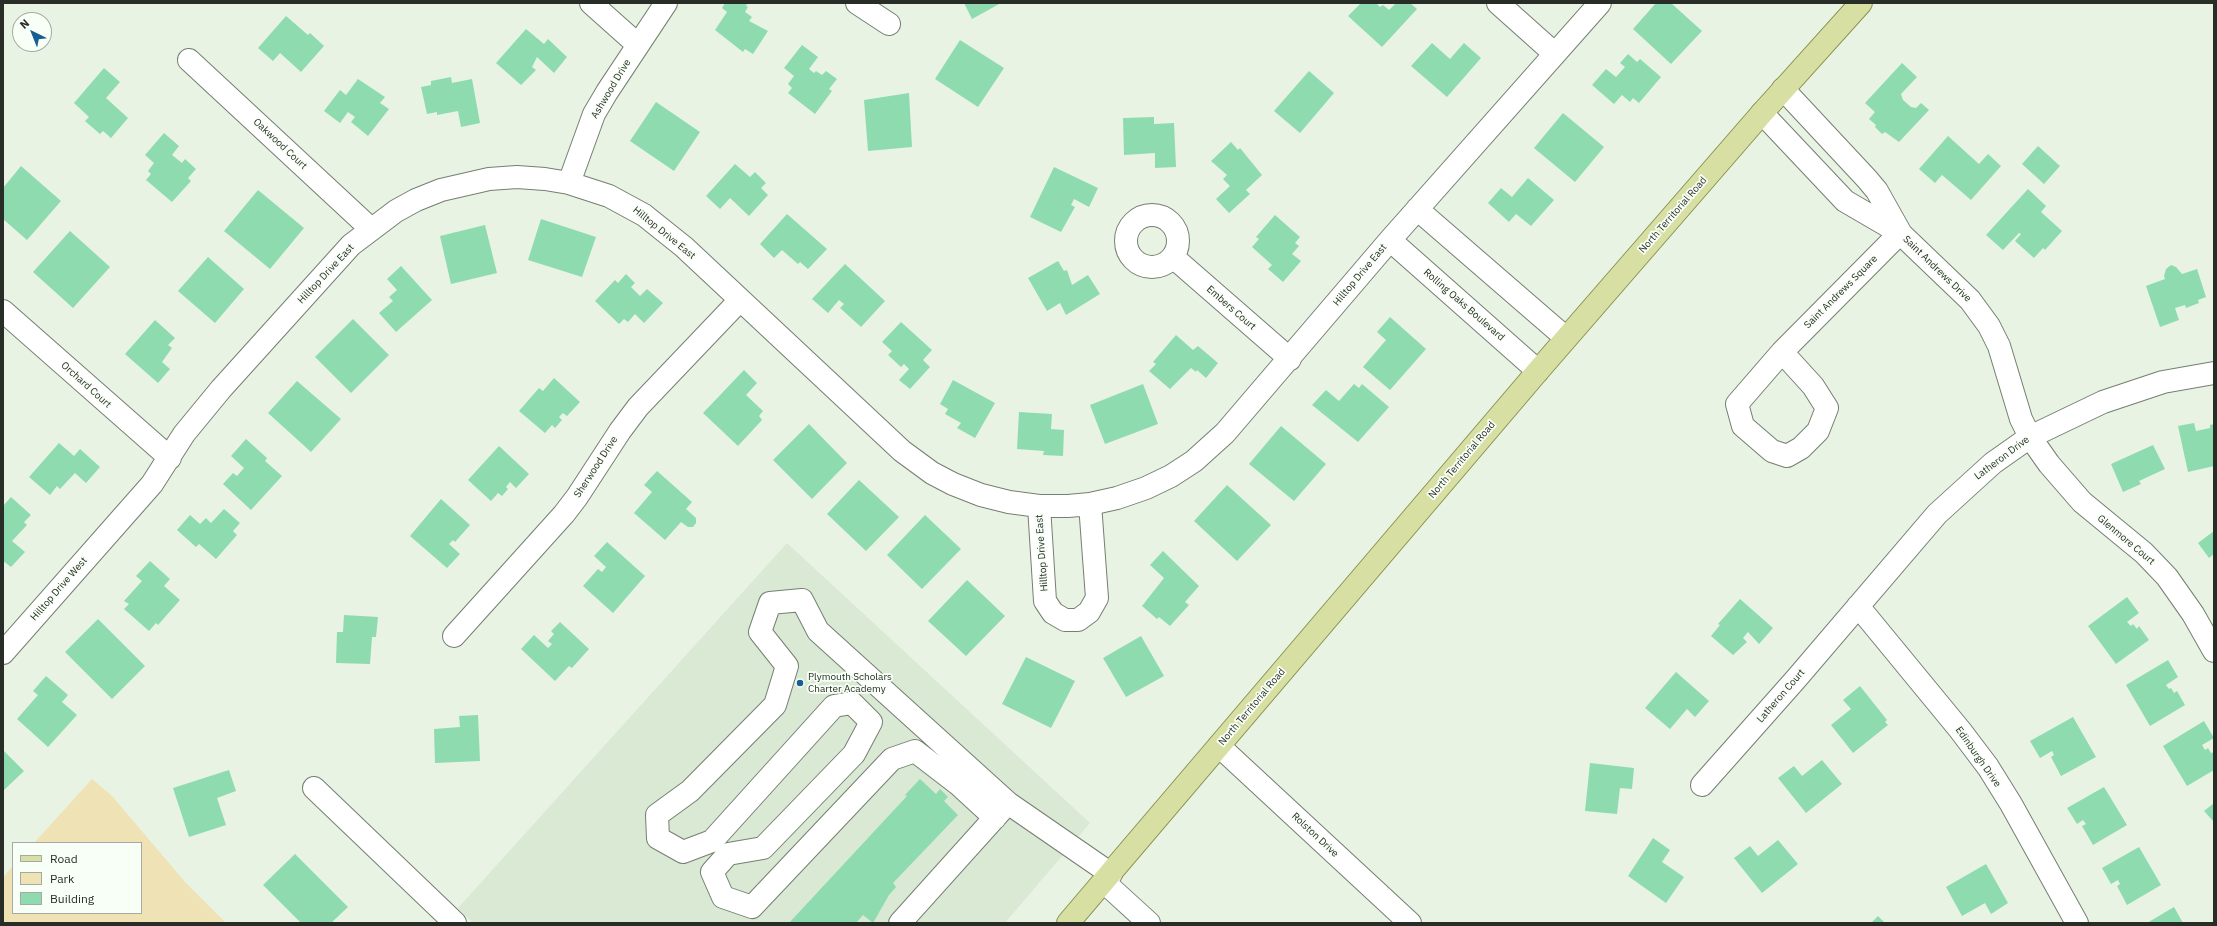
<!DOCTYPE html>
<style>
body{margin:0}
#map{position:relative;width:2217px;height:926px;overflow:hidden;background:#e8f3e4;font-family:"IBM Plex Sans",sans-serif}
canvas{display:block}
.frame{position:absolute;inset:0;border:4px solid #292d28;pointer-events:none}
.legend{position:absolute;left:12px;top:842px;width:130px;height:72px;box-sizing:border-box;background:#f8fff6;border:1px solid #a5aba4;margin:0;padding:5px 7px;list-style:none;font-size:12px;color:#292d28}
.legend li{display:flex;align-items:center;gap:8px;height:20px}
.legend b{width:20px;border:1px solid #a5aba4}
.north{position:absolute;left:12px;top:12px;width:40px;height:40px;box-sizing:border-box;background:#f8fff6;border:1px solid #a5aba4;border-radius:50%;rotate:317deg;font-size:11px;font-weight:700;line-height:16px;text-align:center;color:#292d28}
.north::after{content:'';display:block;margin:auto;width:14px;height:18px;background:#175f93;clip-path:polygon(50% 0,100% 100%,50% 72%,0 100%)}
</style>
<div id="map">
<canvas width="2217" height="926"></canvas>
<div class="frame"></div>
<ul class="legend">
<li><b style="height:5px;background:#d8dfa3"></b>Road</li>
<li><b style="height:11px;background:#efe2b5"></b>Park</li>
<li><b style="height:11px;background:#8edbaf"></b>Building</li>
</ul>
<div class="north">N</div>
</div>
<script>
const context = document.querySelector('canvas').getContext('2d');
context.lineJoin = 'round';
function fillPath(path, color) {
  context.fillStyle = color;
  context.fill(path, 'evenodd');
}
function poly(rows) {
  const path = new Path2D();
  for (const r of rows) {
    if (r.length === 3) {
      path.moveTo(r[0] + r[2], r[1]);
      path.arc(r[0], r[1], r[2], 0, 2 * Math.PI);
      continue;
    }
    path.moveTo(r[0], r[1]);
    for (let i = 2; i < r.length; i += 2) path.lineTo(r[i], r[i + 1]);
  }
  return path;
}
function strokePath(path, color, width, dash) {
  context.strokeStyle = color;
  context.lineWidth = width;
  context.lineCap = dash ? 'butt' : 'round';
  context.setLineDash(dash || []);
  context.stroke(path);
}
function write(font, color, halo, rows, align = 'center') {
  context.font = font + ' "IBM Plex Sans",sans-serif';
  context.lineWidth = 3.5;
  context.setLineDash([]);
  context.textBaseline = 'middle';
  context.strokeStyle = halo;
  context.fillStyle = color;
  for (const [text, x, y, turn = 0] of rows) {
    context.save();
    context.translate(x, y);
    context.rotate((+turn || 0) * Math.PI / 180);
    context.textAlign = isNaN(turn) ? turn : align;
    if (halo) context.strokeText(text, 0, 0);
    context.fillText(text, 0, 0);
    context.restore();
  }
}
fillPath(poly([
 [787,543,1090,823,1005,923,473,923,458,908]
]), '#dae9d4');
fillPath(poly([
 [92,779,112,796,185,882,226,923,3,923,3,877,13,866,13,913,141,913,141,843,34,843]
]), '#efe2b5');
fillPath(poly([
 [725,3,748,3,746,6,748,7,745,12,752,17,749,21,768,31,753,54,745,49,743,52,715,30,727,12,722,8],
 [964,3,1001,3,972,19],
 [1361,3,1376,3,1380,7,1383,5,1389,10,1396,3,1410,3,1417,9,1382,47,1348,16],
 [1656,3,1671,3,1702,31,1671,64,1633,29],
 [286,16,308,35,310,33,324,46,301,72,280,53,273,61,258,48],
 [526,29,544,44,548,39,567,57,554,73,537,57,532,67,536,70,521,85,496,63],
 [960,40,1004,68,978,107,935,79],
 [1432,43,1450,59,1464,43,1481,58,1447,97,1411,66],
 [802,45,818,57,809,69,814,73,816,71,822,75,826,71,837,79,829,89,832,91,815,114,788,93,792,88,788,84,794,76,784,68],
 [1628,54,1637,62,1640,59,1661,77,1639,103,1633,98,1630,102,1622,95,1614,104,1592,85,1606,69,1616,77,1625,67,1620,63],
 [1902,63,1917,77,1901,94,1903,100,1911,107,1916,108,1921,103,1929,110,1899,142,1885,132,1882,134,1875,127,1876,125,1869,119,1875,112,1865,103],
 [104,68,120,82,106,98,128,118,111,138,103,131,100,134,85,121,89,117,74,103],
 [1309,71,1334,93,1300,133,1274,111],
 [451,77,452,83,472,79,480,123,461,127,458,111,437,115,437,112,427,114,421,87,431,85,431,81],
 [358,79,385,97,380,103,389,109,368,136,351,122,355,117,348,112,340,123,324,111,340,90,346,95],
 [909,93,912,147,868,151,864,100],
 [656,102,700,132,674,171,630,141],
 [1563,113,1604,147,1575,182,1534,148],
 [1154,117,1154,124,1174,123,1176,167,1155,168,1155,153,1124,155,1123,118],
 [164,133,179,146,172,155,182,163,185,159,196,169,188,178,191,181,172,202,146,180,151,174,148,171,154,163,145,155],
 [1948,136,1979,164,1988,154,2001,166,1971,200,1942,175,1935,183,1919,169],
 [1231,142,1238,150,1240,148,1262,175,1246,190,1250,194,1229,213,1216,199,1230,186,1223,179,1227,175,1211,161],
 [2038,146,2060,166,2044,184,2022,164],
 [735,164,750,177,755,172,766,183,761,188,768,195,749,216,730,198,720,209,706,196],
 [21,166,61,201,27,240,3,219,3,188],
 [1054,167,1098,188,1089,207,1074,199,1071,205,1075,207,1061,232,1030,217],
 [1528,178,1554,200,1531,226,1516,214,1509,222,1488,203,1501,188,1512,197],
 [2028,189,2046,206,2041,212,2062,231,2045,250,2043,248,2034,258,2015,241,2021,234,2019,233,2003,250,1986,235],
 [258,190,304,228,270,269,224,231],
 [787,214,827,249,808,269,800,262,798,264,782,250,774,258,760,244],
 [1275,215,1300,237,1295,243,1299,246,1292,254,1301,261,1283,282,1268,269,1272,265,1252,247,1259,239,1256,237],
 [541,219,596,237,582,277,528,260],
 [485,225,497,273,451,284,440,236],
 [70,231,110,267,73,308,33,272],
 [208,257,244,289,215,323,178,291],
 [1058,261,1064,271,1067,270,1072,285,1088,275,1100,294,1066,315,1060,303,1047,311,1028,278],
 [845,264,885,301,861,327,840,308,844,304,839,300,828,313,812,299],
 [2171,265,2176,267,2182,274,2197,269,2206,297,2198,300,2199,303,2186,308,2185,305,2175,308,2179,320,2160,327,2146,286,2165,279,2164,276,2166,269],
 [401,266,432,300,396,332,379,313,393,301,389,297,397,290,387,279],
 [626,274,635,283,631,287,640,296,647,289,663,303,644,323,635,314,628,322,624,319,619,324,595,301,615,280,618,283],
 [1390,317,1426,349,1390,390,1363,367,1386,340,1377,332],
 [353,319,389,355,351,393,315,357],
 [155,320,175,338,168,345,172,348,162,362,170,369,158,383,125,354],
 [901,322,932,350,923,360,930,367,910,389,899,380,909,369,904,364,901,367,888,355,892,351,882,342],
 [1176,335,1193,350,1198,346,1218,363,1206,378,1197,370,1196,372,1191,368,1170,389,1149,371,1156,364,1153,362],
 [744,370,757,383,746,395,763,411,759,416,762,420,738,446,703,413],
 [554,378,580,402,567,416,563,413,559,417,562,420,555,428,552,425,545,433,519,411,539,388,543,391],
 [953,380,995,403,975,438,957,428,961,423,945,414,948,409,940,404],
 [297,381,341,419,311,452,268,413],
 [1143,384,1158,424,1105,444,1090,405],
 [1354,384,1359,388,1362,384,1389,407,1358,442,1312,405,1326,390,1339,401],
 [1019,412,1052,414,1051,429,1064,430,1063,456,1043,455,1044,451,1017,449],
 [2194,423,2196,431,2210,428,2210,425,2214,424,2214,466,2188,472,2178,426],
 [809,424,847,463,812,499,773,460],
 [1281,426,1326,464,1294,501,1249,464],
 [246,439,267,458,265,461,282,476,251,510,223,484,233,473,237,476,244,468,231,456],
 [59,443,74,456,80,449,100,467,86,483,75,473,60,489,57,486,50,495,29,477],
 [2153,445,2165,469,2139,481,2141,484,2123,492,2111,464],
 [499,446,529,474,516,488,510,482,506,487,508,489,502,496,498,493,491,501,468,480],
 [657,471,692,502,686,509,696,518,696,523,693,527,688,527,681,522,665,540,634,513,652,492,644,485],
 [859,480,899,517,866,551,827,514],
 [1227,485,1271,525,1237,561,1194,521],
 [11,497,31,515,24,522,27,525,12,541,25,552,11,567,3,561,3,506],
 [441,499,470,525,455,542,453,540,449,544,460,554,447,568,410,536],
 [224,509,240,523,233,531,237,535,216,559,199,544,196,547,177,530,190,515,200,524,206,518,211,523],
 [925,515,961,549,922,589,887,555],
 [2214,531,2214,554,2209,558,2198,543],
 [607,542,645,576,613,613,583,586,598,569,602,572,606,567,594,556],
 [1163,551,1199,586,1185,602,1189,605,1170,626,1159,617,1157,619,1142,606,1164,578,1150,565],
 [150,561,170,579,164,586,180,600,158,625,156,623,149,631,124,609,129,604,124,601,142,581,136,576],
 [967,580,1005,616,966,656,928,621],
 [2127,597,2139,613,2127,622,2131,626,2133,624,2137,629,2139,626,2149,640,2116,664,2088,626],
 [1740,599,1773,628,1759,644,1748,632,1743,638,1747,642,1733,655,1711,636,1720,625,1718,624],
 [344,615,378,617,376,637,372,637,370,664,336,663,337,632,343,632],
 [98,619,145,666,112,699,65,652],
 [560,622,589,649,572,668,569,666,555,681,521,649,534,635,548,648,552,644,548,641,554,634,551,631],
 [1141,636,1164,676,1126,697,1103,658],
 [1026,657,1075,681,1051,728,1002,704],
 [2168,660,2178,677,2166,685,2169,689,2171,688,2174,693,2177,691,2185,705,2150,726,2126,685],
 [1676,672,1709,701,1695,717,1687,709,1670,729,1645,708],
 [46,676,68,695,62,702,77,715,48,747,17,719,38,695,33,691],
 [1860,686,1887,720,1885,722,1888,725,1853,753,1831,725,1851,709,1843,700],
 [478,715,480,761,435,763,434,729,460,727,459,716],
 [2073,717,2096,757,2061,776,2051,757,2054,755,2052,751,2040,758,2030,741],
 [2204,721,2214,738,2202,745,2205,750,2208,748,2211,753,2214,752,2214,770,2187,786,2163,746],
 [3,750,24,771,3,791],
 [1822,760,1842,784,1806,813,1778,778,1794,766,1802,776],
 [1590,763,1634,768,1632,789,1620,788,1617,814,1585,811],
 [229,770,236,791,217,798,226,825,189,837,173,788],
 [920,779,936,794,940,789,948,797,944,801,958,815,893,883,896,887,889,895,873,923,863,915,856,923,789,923,907,796,905,795],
 [2104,787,2127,825,2093,845,2082,826,2086,824,2083,820,2077,824,2067,808],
 [2214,803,2214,822,2204,811],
 [1653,838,1670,850,1662,862,1684,877,1666,903,1628,876],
 [1778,840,1798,864,1762,893,1734,858,1750,846,1758,856],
 [2139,847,2161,885,2127,905,2117,886,2120,884,2118,880,2111,884,2102,868],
 [295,854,348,907,331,923,301,923,263,885],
 [1986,864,2008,903,1991,914,1985,903,1962,916,1946,887],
 [2174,907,2183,923,2147,923],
 [1878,916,1885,923,1871,923]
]), '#8edbaf');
const minor = poly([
 [591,3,638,45],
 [857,3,889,24],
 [1498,3,1555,54],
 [189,60,371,229],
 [1783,89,1867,179,1877,191,1900,232],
 [1762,113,1845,201,1900,233,1970,300,1989,326,1999,346,2021,419,2030,437,2049,464,2082,502,2144,553,2167,577,2193,614,2214,651],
 [569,183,594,114,607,92,666,3],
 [1417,209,1566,338],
 [1152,241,26],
 [1390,240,1538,371],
 [1173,257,1290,359],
 [3,311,170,458],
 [1782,352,1813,386,1827,408,1818,431,1801,448,1787,456,1772,451,1743,426,1737,404,1782,352,1900,233],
 [1039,506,1045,601,1053,613,1065,620,1078,620,1089,612,1097,598,1090,504],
 [1858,606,1960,730,1988,767,2011,804,2077,923],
 [454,636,564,514,577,497,620,431,638,407,740,300],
 [3,653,152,484,184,434,221,389,351,245,396,211,416,200,441,190,489,179,517,177,545,179,569,183,609,196,644,215,684,247,902,451,932,473,953,484,981,495,1009,502,1039,506,1068,506,1090,504,1117,498,1146,488,1171,476,1194,461,1225,433,1390,240,1600,3],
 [1219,746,1410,923],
 [1702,785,1796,679,1937,514,1993,463,2030,437,2103,402,2163,382,2214,373],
 [314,788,455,923],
 [995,818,958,784,915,751,892,759,752,907,723,897,712,872,728,854,763,848,854,754,871,722,852,703,834,706,712,841,683,852,658,838,657,815,690,791,775,705,787,666,760,632,770,603,802,600,818,631,1008,803],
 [1104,882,1149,923],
 [900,923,1008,803,1111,874]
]);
const major = poly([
 [1068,923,1538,371,1762,113,1861,3]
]);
strokePath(minor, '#757f72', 24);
strokePath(major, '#8a9350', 24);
strokePath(minor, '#fff', 22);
strokePath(major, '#d8dfa3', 22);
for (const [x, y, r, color] of [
 [800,683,4,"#175f93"]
]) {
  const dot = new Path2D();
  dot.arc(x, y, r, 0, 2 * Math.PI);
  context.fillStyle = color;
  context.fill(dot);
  strokePath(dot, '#f8fff6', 1.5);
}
write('10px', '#292d28', '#f8fff6', [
 ["Ashwood Drive",611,89,-59],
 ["Oakwood Court",280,144,43],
 ["North Territorial Road",1673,215,-49],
 ["Hilltop Drive East",664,233,39],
 ["Saint Andrews Drive",1937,269,44],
 ["Hilltop Drive East",326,274,-47],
 ["Hilltop Drive East",1360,275,-50],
 ["Saint Andrews Square",1841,292,-45],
 ["Rolling Oaks Boulevard",1464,305,41],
 ["Embers Court",1231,308,41],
 ["Orchard Court",86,385,42],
 ["Latheron Drive",2002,458,-37],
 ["North Territorial Road",1462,460,-50],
 ["Sherwood Drive",596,467,-57],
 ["Glenmore Court",2126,540,40],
 ["Hilltop Drive East",1042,553,-94],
 ["Hilltop Drive West",59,589,-49],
 ["Latheron Court",1781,696,-49],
 ["North Territorial Road",1252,707,-50],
 ["Edinburgh Drive",1978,757,55],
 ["Rolston Drive",1315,835,43]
]);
write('10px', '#292d28', '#f8fff6', [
 ["Plymouth Scholars",808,677],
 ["Charter Academy",808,689]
], 'left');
</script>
